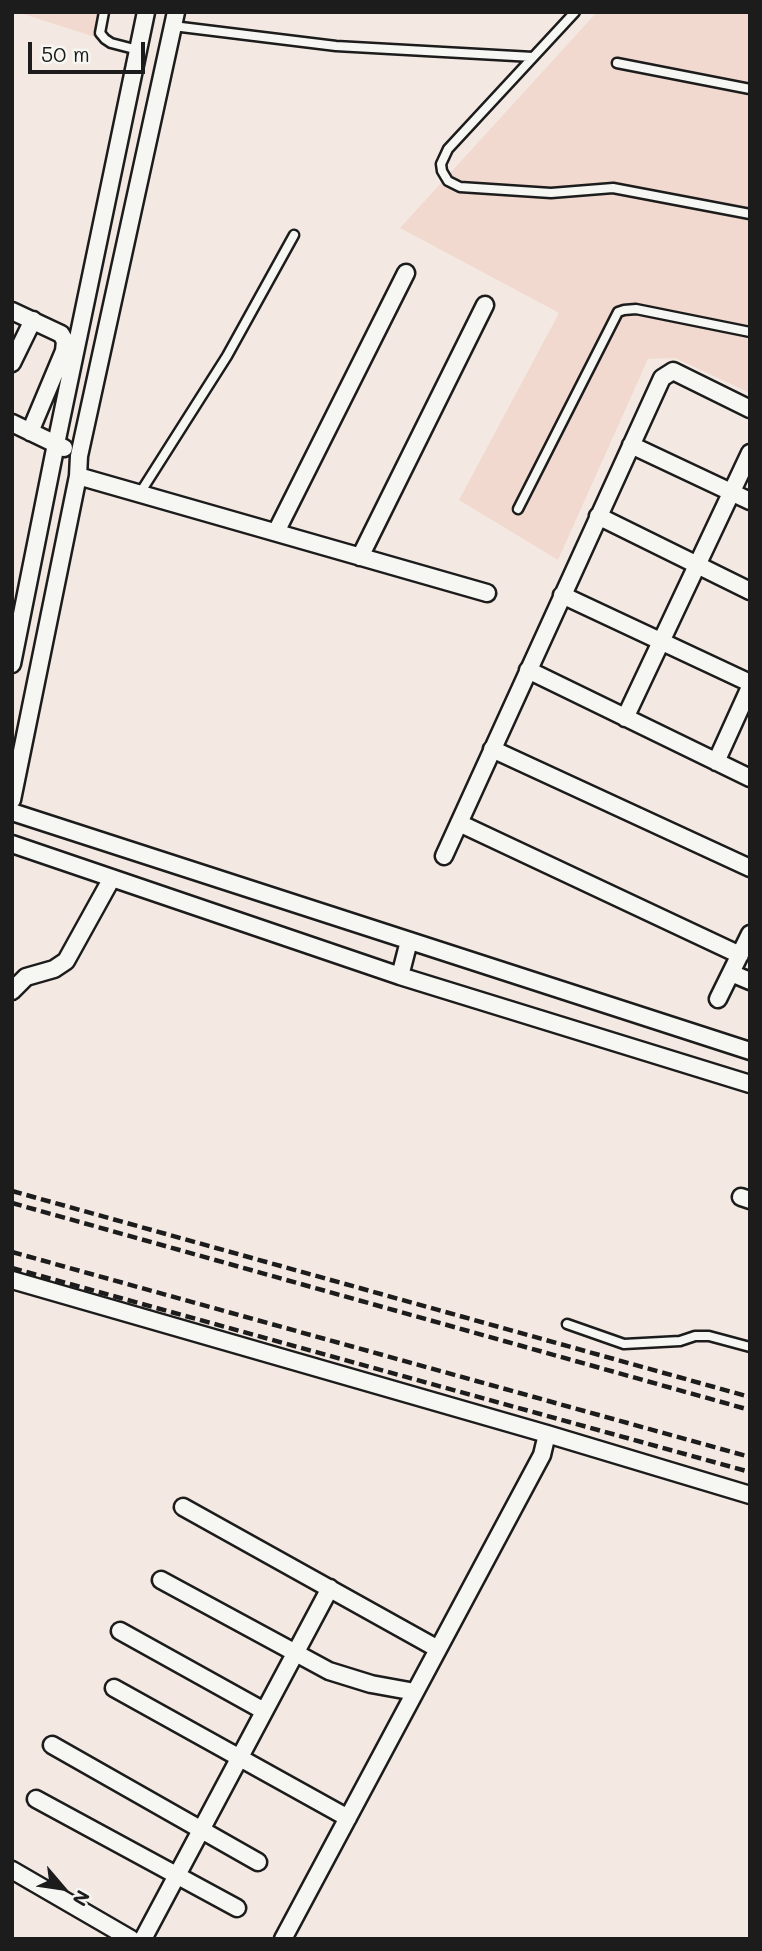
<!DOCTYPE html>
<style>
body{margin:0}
#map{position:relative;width:762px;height:1951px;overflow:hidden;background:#f4e9e2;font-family:Mali,sans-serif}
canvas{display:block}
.frame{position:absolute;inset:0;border:14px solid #1c1c1c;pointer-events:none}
.north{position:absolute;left:28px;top:1853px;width:70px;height:70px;-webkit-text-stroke:5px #f6f6f2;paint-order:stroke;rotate:119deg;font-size:19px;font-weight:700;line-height:28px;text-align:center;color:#1c1c1c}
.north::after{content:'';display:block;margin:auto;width:24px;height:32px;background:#1c1c1c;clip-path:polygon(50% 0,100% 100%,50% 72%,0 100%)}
.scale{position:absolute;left:28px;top:42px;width:117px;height:32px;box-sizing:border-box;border:4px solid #1c1c1c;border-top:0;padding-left:9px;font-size:21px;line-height:24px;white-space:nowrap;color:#1c1c1c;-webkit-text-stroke:5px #f6f6f2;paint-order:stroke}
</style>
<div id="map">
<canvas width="762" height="1951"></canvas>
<div class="frame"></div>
<div class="north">N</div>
<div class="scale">50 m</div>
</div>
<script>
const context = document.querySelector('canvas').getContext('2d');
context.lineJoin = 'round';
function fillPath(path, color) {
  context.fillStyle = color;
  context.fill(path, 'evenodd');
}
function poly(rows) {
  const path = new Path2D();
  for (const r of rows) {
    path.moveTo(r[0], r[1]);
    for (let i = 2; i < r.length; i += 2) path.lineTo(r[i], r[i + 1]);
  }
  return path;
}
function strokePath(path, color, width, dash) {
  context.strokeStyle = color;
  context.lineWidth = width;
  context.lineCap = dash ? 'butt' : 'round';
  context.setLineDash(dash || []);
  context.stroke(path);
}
fillPath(poly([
 [17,12,104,12,98,38],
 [597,12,750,12,750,393,675,358,648,359,558,560,459,500,559,313,400,228]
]), '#f1d9cf');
const lane = poly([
 [104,12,100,33,105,39,111,43,138,50],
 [575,12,448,149,441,164,442,171,448,181,460,187,551,193,613,188,750,214],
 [173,26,336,46,533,57],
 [617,63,750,89],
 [140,493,227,356,294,235],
 [518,509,618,312,624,310,636,309,750,332],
 [567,1324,624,1344,680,1341,695,1336,709,1336,750,1347]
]);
const street = poly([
 [12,311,61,334,65,341,64,351,30,432],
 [12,363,33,320],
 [12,423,64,448],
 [631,445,750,501],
 [78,476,487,593],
 [598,516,750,591],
 [276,532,406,273],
 [360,557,485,305],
 [562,595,750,683],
 [12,664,56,444,146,12],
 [528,670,750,778],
 [625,718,750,453],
 [492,749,750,868],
 [716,762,750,687],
 [12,800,78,476,79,456,176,12],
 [12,812,750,1051],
 [459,823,740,955],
 [12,844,400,976,750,1084],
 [444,856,662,378,673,371,750,409],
 [731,973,750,981],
 [400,976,409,941],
 [12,991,26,977,54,969,66,961,112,878],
 [718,999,750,934],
 [741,1197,750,1200],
 [12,1280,547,1434,750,1495],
 [183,1507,438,1649],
 [161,1580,329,1671,371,1684,415,1692],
 [120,1631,264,1711],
 [114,1688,348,1818],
 [52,1745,258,1862],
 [36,1799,237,1908],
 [12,1870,131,1939],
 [143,1939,330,1588],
 [283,1939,542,1455,547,1434]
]);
strokePath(lane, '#1c1c1c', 13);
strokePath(street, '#1c1c1c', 21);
strokePath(lane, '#f6f6f2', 8);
strokePath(street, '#f6f6f2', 16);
strokePath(poly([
 [12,1191,750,1397],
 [12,1203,750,1410],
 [12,1252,750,1457],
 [12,1268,750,1472]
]), '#1c1c1c', 4.5, [10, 5]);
</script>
